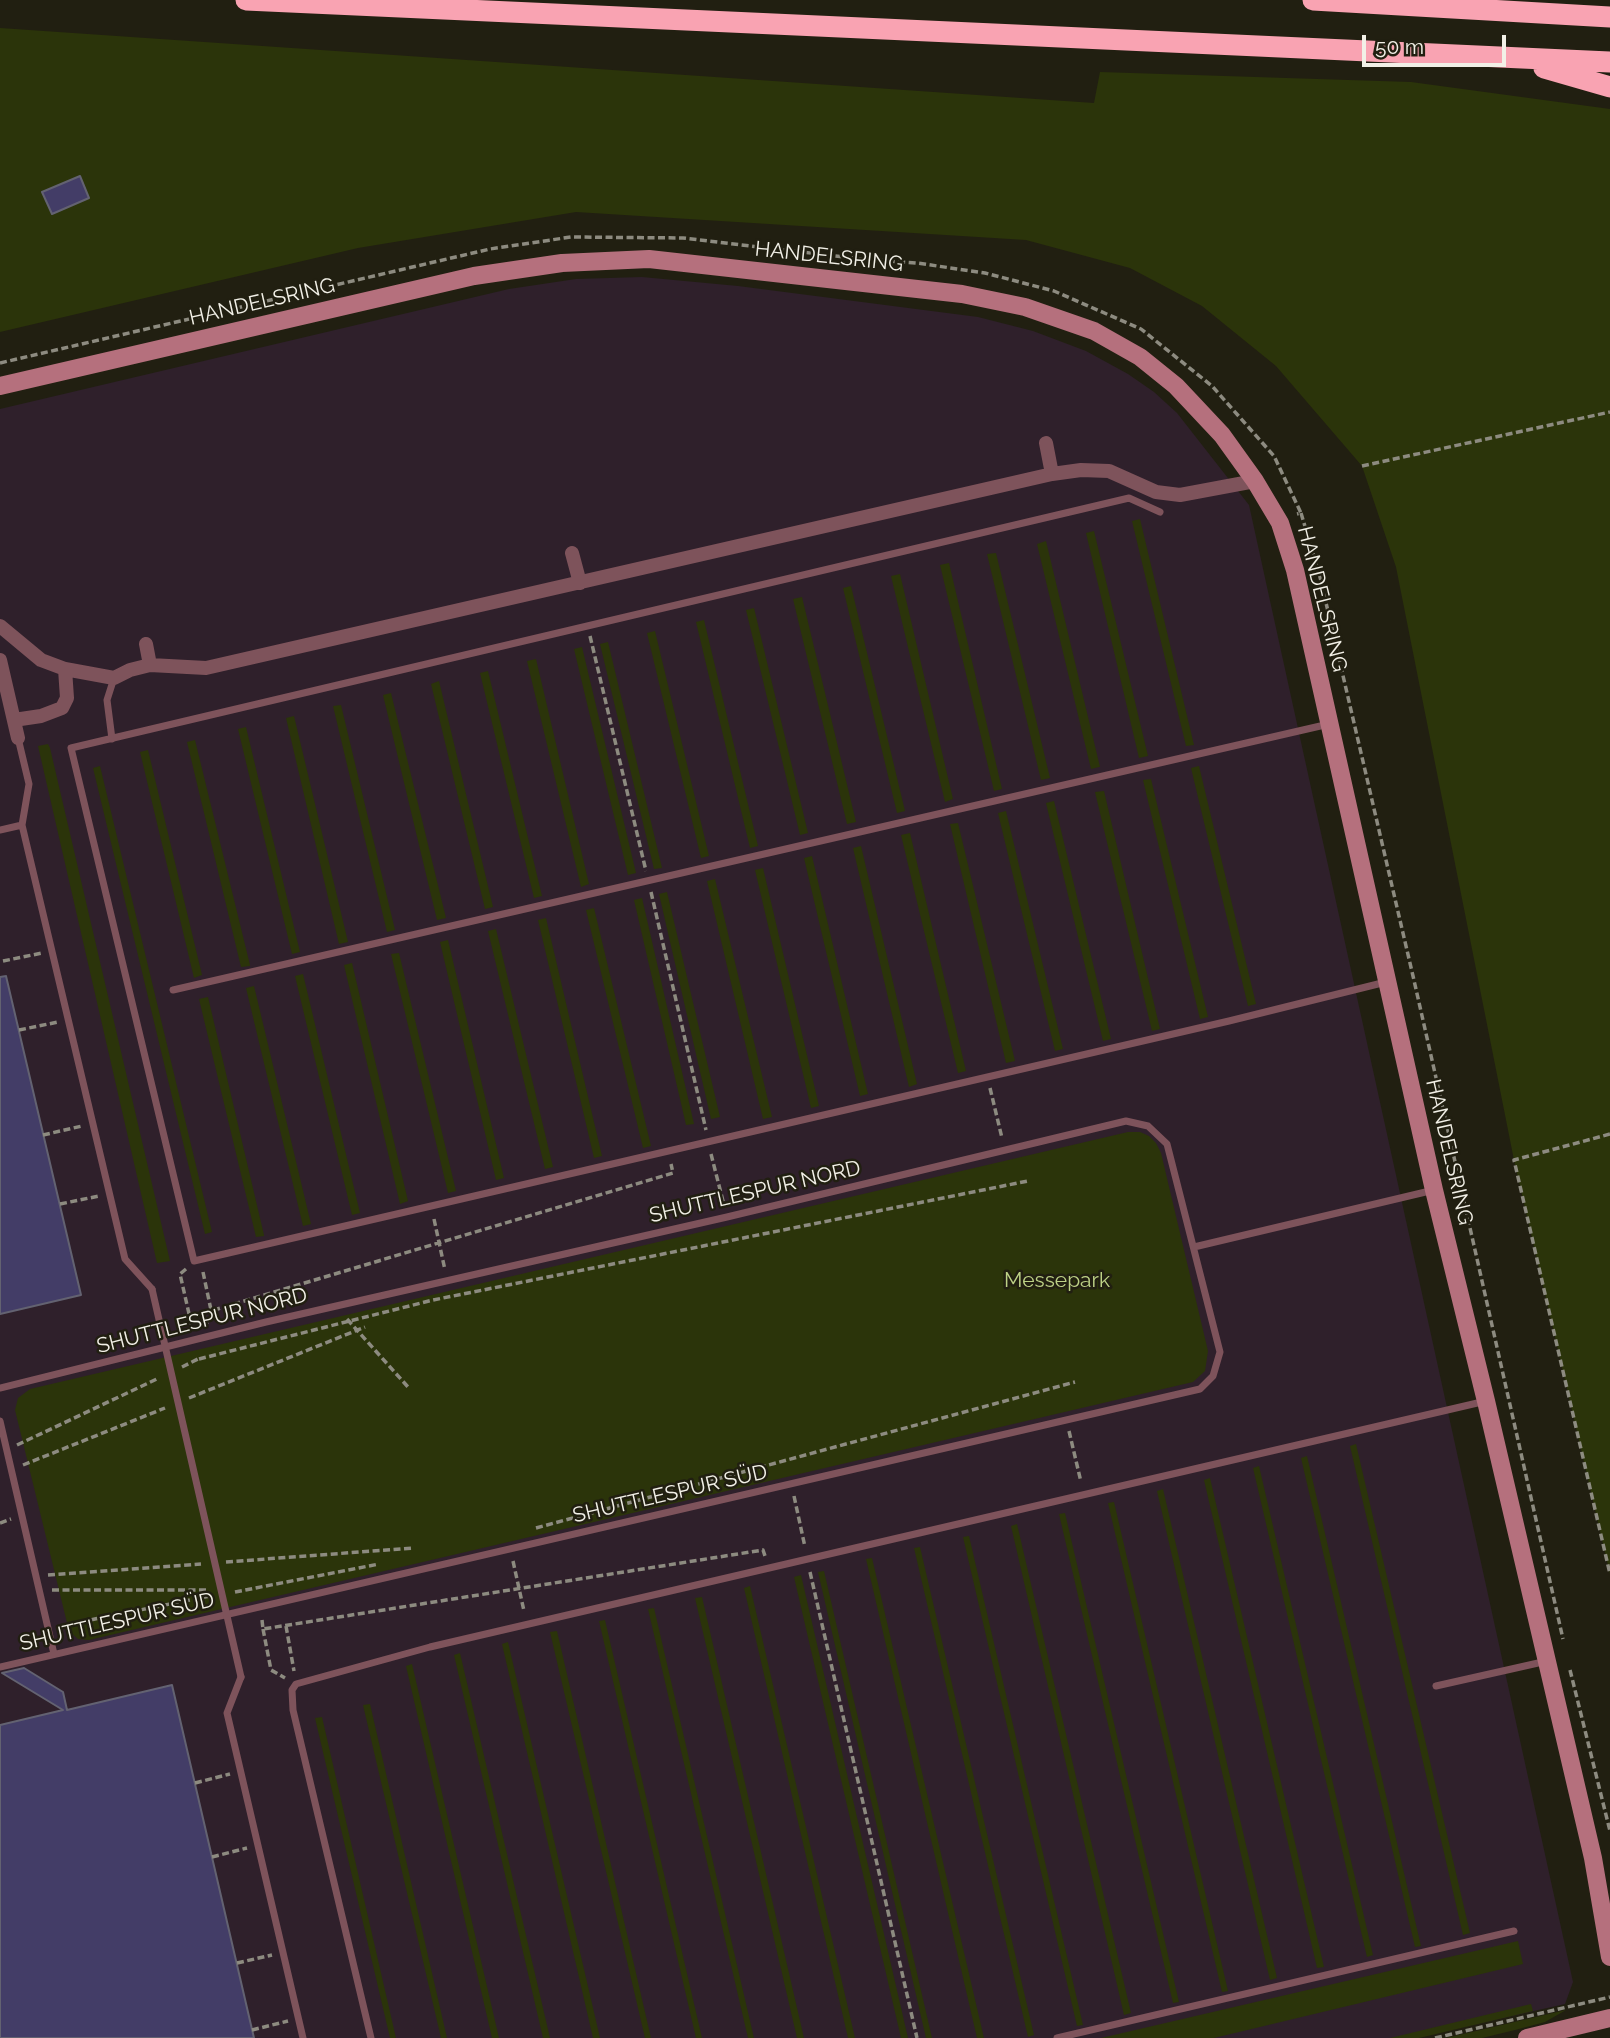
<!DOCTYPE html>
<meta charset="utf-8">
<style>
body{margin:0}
#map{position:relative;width:1610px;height:2038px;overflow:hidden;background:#211f11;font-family:Raleway,sans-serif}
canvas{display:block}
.scale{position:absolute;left:1362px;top:35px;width:144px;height:32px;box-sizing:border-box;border:4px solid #f2f0e7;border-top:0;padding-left:9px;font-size:21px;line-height:24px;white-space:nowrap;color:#f2f0e7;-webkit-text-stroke:5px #211f11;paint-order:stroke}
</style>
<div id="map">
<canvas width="1610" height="2038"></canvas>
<div class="scale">50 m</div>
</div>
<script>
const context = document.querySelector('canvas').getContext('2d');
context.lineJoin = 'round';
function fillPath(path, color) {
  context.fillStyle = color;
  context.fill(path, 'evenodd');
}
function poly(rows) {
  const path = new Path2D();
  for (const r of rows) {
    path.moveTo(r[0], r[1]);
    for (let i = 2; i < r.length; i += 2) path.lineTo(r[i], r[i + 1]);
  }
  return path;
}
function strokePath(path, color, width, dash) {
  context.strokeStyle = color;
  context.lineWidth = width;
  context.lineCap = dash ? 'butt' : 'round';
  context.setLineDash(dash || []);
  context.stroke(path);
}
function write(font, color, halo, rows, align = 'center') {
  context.font = font + ' Raleway,sans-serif';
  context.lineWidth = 5;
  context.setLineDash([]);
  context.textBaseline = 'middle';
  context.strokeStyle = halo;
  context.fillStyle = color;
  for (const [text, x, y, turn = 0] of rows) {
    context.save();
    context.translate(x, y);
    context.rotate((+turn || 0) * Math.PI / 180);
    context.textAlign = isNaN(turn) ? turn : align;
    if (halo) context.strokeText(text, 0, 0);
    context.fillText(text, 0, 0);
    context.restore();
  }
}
fillPath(poly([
 [642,277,738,286,978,317,1033,331,1086,351,1128,374,1154,392,1177,413,1249,505,1573,1982,1565,2004,1414,2038,0,2038,0,409,509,289,576,279]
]), '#2f202b');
fillPath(poly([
 [0,28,1094,103,1100,72,1411,82,1610,109,1610,1574,1514,1160,1396,567,1362,466,1276,366,1202,306,1130,268,1026,240,576,212,358,248,0,332],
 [1140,519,1194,745,1186,746,1132,521],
 [1094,531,1148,756,1139,758,1086,533],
 [1046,541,1100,767,1099,767,1091,769,1037,544],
 [996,553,1050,778,1041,780,987,554],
 [949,563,1002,789,994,791,940,565],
 [900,574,953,799,945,802,891,576],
 [851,586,905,811,897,813,843,588],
 [802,597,856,822,847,824,793,599],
 [754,608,808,833,800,835,746,610],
 [704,620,758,846,750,848,696,622],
 [655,631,709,856,701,858,647,633],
 [608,642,662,868,654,869,600,644],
 [582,647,636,873,628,875,574,649],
 [536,659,589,884,581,887,527,661],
 [488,671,542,896,534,898,480,673],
 [439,681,493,907,485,909,431,684],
 [391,693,446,918,437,920,383,695],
 [341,705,395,930,387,932,333,706],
 [294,716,348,942,339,944,286,718],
 [246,727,300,952,292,954,238,729],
 [195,740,250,965,250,966,241,967,187,742],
 [48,744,50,748,170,1261,157,1263,38,746],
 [148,750,202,975,194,978,140,752],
 [100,766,212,1232,205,1234,93,768],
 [1199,766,1256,1004,1248,1006,1191,768],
 [1151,779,1208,1017,1200,1019,1143,780],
 [1104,791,1160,1029,1152,1031,1095,792],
 [1054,801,1111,1039,1103,1041,1046,803],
 [1006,811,1063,1049,1055,1051,998,813],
 [958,823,1015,1061,1006,1063,950,824],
 [910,833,966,1071,958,1073,901,835],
 [861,846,917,1084,909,1087,853,848],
 [812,856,868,1094,860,1096,804,858],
 [763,868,819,1106,811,1108,755,870],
 [715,879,772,1117,763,1119,707,881],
 [667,892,720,1117,711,1119,659,894],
 [642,898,694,1124,686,1125,634,900],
 [594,908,651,1146,643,1148,586,910],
 [546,918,602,1156,594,1158,538,920],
 [496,929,553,1167,545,1169,488,931],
 [448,940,504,1178,496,1180,440,942],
 [399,953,456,1191,448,1193,391,954],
 [352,963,408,1201,400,1204,344,965],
 [303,974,360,1213,352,1215,295,976],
 [254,986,311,1224,303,1226,246,988],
 [208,997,264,1235,264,1236,256,1237,199,999],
 [1128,1132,1140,1132,1149,1136,1156,1143,1161,1153,1208,1351,1205,1371,1193,1382,89,1640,78,1639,69,1631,15,1410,18,1398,30,1389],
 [1356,1444,1470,1933,1463,1935,1350,1446],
 [1307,1456,1421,1946,1415,1947,1301,1458],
 [1259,1466,1373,1955,1367,1957,1253,1468],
 [1210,1478,1324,1967,1317,1968,1204,1480],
 [1163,1489,1277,1978,1270,1980,1157,1491],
 [1114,1502,1228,1991,1222,1992,1108,1503],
 [1065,1513,1179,2002,1173,2003,1059,1514],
 [1017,1524,1131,2013,1124,2015,1011,1526],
 [969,1536,1083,2025,1077,2026,963,1537],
 [920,1547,1034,2035,1028,2037,914,1548],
 [872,1558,984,2038,977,2038,866,1559],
 [824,1571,932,2038,926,2038,818,1572],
 [801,1575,908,2038,901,2038,794,1577],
 [750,1586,855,2038,848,2038,744,1588],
 [702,1597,804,2038,797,2038,695,1598],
 [654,1608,754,2038,748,2038,648,1609],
 [605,1620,702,2038,696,2038,599,1621],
 [557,1631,651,2038,645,2038,550,1632],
 [508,1642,600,2038,593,2038,502,1644],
 [460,1653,550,2038,543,2038,454,1655],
 [412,1664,499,2038,492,2038,406,1666],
 [370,1704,447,2038,441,2038,363,1705],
 [322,1717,396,2038,390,2038,315,1718],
 [1518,1941,1523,1964,1214,2038,1101,2038],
 [1531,2004,1533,2011,1419,2038,1390,2038],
 [1566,2010,1545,2022,1515,2030,1482,2038,1446,2038]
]), '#2b340a');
const building = poly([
 [80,176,89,198,52,214,42,192,80,176],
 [6,976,81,1295,0,1314,0,977,6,976],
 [24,1668,63,1692,67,1710,172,1685,254,2038,0,2038,0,1725,63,1710,2,1673,24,1668]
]);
fillPath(building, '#433d67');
strokePath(building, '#636271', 2);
strokePath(poly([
 [0,363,490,249,571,237,683,238,861,259,917,263,985,273,1054,291,1141,329,1212,386,1274,456,1301,513,1297,514],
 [1362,466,1610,412],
 [1301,513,1320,577,1413,976,1563,1639],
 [590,636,646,871],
 [651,892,706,1130],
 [3,961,42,953],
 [19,1030,58,1022],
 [990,1088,1002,1138],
 [1610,1134,1514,1160,1610,1574],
 [43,1135,82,1126],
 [711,1154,724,1205],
 [60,1204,99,1196],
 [434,1219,445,1270],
 [186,1269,180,1274,192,1327],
 [203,1272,211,1310],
 [347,1319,408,1387],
 [207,1324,204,1313,673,1173,671,1164],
 [199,1359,433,1300,1028,1181],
 [182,1367,200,1358],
 [189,1398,365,1327],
 [1069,1431,1081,1482],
 [17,1445,159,1378],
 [23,1465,165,1408],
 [794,1496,805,1547],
 [0,1523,11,1519],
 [536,1528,1075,1382],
 [513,1561,524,1611],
 [226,1562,413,1548],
 [810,1572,917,2038],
 [48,1575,201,1564],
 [52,1590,208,1590],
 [235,1592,379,1564],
 [262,1620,263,1629,763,1550,765,1556],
 [80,1622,210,1596],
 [286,1626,294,1671],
 [263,1629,271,1670,285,1678],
 [1570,1670,1610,1831],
 [195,1783,230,1774],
 [212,1857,247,1848],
 [237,1963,272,1955],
 [252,2030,288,2021],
 [1435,2038,1610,1997]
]), '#8d8b80', 3.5, [7, 3.5]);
strokePath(poly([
 [1160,512,1129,498,71,748,194,1261,1229,1021,1386,982],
 [18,738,29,784,22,825,125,1259,152,1289],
 [112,739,107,700,114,678],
 [0,830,22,825],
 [173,990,1329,724],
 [1194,1247,1434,1190],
 [0,1388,266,1322,727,1217,1126,1121,1148,1126,1167,1144,1220,1352,1213,1376,1200,1389,0,1667],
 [0,1421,54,1654],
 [241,1677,227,1713,303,2038],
 [1436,1686,1547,1661],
 [371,2038,293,1710,292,1690,296,1684,430,1647,1486,1401],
 [1057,2038,1514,1931]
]), '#7e535b', 7);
strokePath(poly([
 [1046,443,1052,474],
 [572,553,580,583],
 [0,626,41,660,65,669,67,698,62,708,41,716,14,720],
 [146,644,150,665],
 [0,660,18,738],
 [65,669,114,678,130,670,150,665,206,668,1052,474,1081,470,1109,471,1156,492,1180,495,1255,481]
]), '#7e535b', 14);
strokePath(poly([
 [0,386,474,276,562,263,649,259,962,294,1025,307,1094,331,1140,357,1176,386,1222,435,1255,481,1280,523,1295,570,1434,1190,1486,1401,1593,1858,1610,1957],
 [1527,2038,1610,2018]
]), '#b5707d', 18);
strokePath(poly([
 [246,0,1610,62],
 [1313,0,1610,17],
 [1544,68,1610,87]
]), '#f9a3b2', 21);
strokePath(poly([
 [152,1289,241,1677]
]), '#7e535b', 7);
write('21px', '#f2f0e7', '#211f11', [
 ["HANDELSRING",829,257,6],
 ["HANDELSRING",262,302,-13],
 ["HANDELSRING",1322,599,76],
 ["HANDELSRING",1449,1152,77],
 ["SHUTTLESPUR NORD",755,1192,-13],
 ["SHUTTLESPUR NORD",202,1321,-14],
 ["SHUTTLESPUR SÜD",670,1494,-13],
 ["SHUTTLESPUR SÜD",117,1622,-13]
]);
write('21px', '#bdd186', '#211f11', [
 ["Messepark",1057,1281]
]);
</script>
